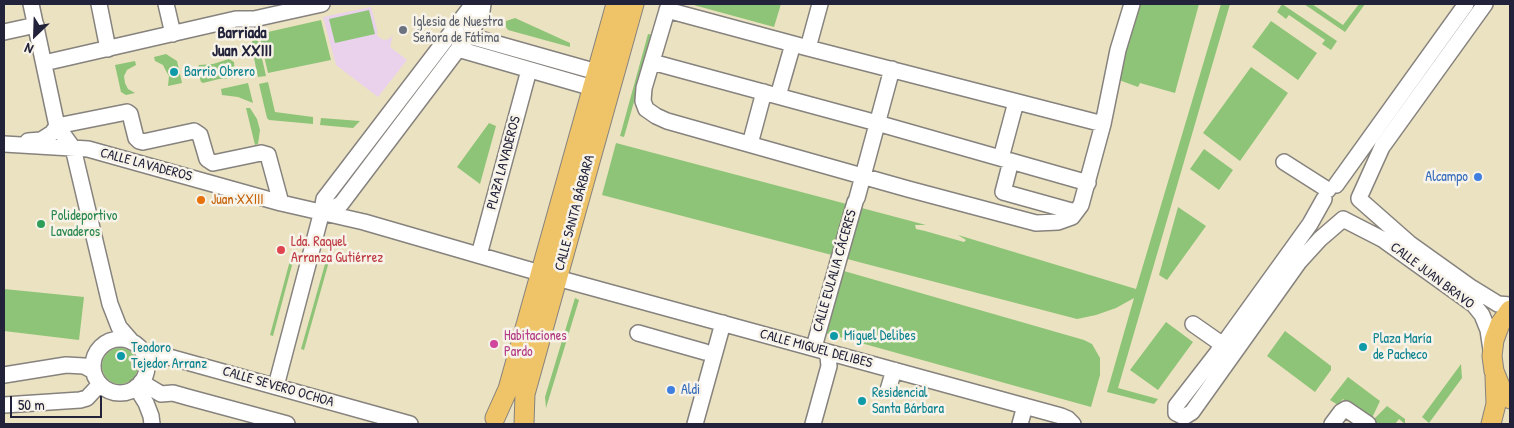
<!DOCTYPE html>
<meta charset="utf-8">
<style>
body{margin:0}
#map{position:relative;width:1514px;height:428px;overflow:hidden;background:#ebe2c1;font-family:"Patrick Hand",sans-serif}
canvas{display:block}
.frame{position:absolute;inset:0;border:5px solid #22223b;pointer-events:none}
.north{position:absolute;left:10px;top:10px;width:50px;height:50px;-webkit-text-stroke:4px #f7f3e8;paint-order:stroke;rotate:204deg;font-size:14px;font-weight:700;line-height:20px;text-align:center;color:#22223b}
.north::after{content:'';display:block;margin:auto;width:18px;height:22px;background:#22223b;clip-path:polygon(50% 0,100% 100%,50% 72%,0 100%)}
.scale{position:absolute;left:10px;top:396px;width:92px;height:22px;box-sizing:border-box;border:2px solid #22223b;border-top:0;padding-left:6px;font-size:15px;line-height:18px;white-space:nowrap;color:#22223b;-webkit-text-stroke:4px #f7f3e8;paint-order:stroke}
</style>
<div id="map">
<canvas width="1514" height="428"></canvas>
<div class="frame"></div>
<div class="north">N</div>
<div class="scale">50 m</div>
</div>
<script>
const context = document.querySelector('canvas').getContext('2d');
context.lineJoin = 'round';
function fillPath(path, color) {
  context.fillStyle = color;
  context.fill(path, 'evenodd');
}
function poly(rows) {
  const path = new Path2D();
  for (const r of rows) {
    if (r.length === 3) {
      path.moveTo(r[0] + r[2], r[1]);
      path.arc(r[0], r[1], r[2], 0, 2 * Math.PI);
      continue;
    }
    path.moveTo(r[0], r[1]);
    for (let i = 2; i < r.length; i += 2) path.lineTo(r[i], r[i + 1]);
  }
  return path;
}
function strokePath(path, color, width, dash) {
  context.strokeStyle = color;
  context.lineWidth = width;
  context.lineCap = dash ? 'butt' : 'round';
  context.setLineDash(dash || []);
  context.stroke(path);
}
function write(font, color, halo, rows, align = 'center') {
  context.font = font + ' "Patrick Hand",sans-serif';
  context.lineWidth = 5;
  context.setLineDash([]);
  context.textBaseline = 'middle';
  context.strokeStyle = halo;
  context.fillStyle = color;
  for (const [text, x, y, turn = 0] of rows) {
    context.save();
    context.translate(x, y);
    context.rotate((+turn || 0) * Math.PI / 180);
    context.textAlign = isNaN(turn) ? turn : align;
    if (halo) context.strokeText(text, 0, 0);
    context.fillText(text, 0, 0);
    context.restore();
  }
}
fillPath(poly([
 [371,7,377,29,377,36,384,40,389,39,393,35,390,47,407,60,378,97,336,65,323,17]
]), '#ead1ec');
fillPath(poly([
 [690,4,781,4,774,27],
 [1136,4,1199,4,1175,93,1140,83,1138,87,1119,80,1117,72],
 [1221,4,1230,4,1118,388,1158,399,1154,404,1107,392,1134,298,1116,308,1096,315,1077,319,602,195,616,143,926,225,915,225,916,229,925,231,964,242,966,240,958,235,1136,289],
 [1282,4,1337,41,1331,50,1322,44,1325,40,1289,15,1286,19,1277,12],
 [1304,4,1312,4,1343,25,1359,4,1365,4,1345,32],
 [369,10,375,34,335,43,329,19],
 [515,18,570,43,570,47,508,30,506,27,506,21],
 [321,20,331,60,268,73,259,34],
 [1271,21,1317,53,1298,80,1252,47],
 [256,32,266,76,258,77,251,44],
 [648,34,653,35,624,137,620,136],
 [166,54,177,61,182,83,168,86,169,76,166,71,163,65,155,61,154,57],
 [229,59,234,62,235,74,233,78,219,79,203,83,201,82,197,69,199,65,213,64],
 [135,61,136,65,127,70,124,76,125,83,128,89,135,93,126,95,121,92,115,65],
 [1251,67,1288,93,1240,161,1203,133],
 [268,82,275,112,313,117,313,124,269,120,267,118,259,84],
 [248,83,253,103,238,97,222,95,221,89],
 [246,108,250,108,257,119,260,130,258,144,255,145],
 [321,118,360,121,353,128,320,125],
 [489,123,496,126,480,184,457,167],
 [1204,149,1233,170,1219,190,1190,169],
 [1178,207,1206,226,1167,280,1159,275],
 [292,253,295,254,273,336,270,335],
 [327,257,330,258,304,350,301,349],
 [844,271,1084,340,1092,344,1100,358,1100,375,1091,407,825,333],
 [4,289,84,297,79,340,4,331],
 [575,298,579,300,546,408,545,397],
 [1166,322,1193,342,1158,390,1130,370],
 [1285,331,1331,366,1331,370,1315,392,1267,356],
 [120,366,18],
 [1461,364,1462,378,1429,423,1422,417],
 [1348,377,1380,401,1371,420,1343,399,1338,405,1330,400],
 [1387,406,1405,419,1405,424,1399,419,1395,424,1376,424,1372,421]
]), '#8ec477');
const minor = poly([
 [31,4,57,126,73,148,110,304,119,327,132,342],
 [99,4,108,49],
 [166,4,173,34],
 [669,4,644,88,643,101,646,109,656,116,667,121,908,189,1036,223,1058,222,1072,217,1081,205,1103,124],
 [820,4,808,48,1103,124,1118,50,1132,4],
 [667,10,808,48],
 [4,32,36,25],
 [459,38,468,36,473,37,597,72],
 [458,49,593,88],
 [652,62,877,123,1088,183],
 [44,63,236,19,254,19,322,4],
 [778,96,793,44],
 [28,141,41,140,52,133,57,126,127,112,130,114,136,138,139,141,143,142,194,131,200,135,207,159,213,163,261,153,268,155,281,203],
 [4,144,88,149,281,203,364,222,540,273],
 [750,144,764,92],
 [1001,158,1016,102],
 [1011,161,1003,192,1075,212],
 [1284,162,1328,190],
 [1336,185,1466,4],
 [857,198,892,69],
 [1359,198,1382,147,1485,4],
 [1324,199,1310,224,1217,353,1179,402,1176,406,1176,413,1184,417,1192,412,1299,262,1320,239,1342,220],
 [1359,199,1409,243,1472,288,1498,304,1510,305],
 [322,211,329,210,341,204,468,36,477,22,482,11,483,4],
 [1343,219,1382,239,1474,305,1482,315,1488,330,1491,350],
 [479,255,529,70],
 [557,278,1061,416,1068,419,1073,424],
 [1193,324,1223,345],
 [638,333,705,352],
 [120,366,27],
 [816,340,855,202],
 [146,358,151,356,169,357,410,424],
 [4,375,66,365,84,366,93,371],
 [141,382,161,394,173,393,187,397,287,424],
 [276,386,322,211,324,199,473,4],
 [136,387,146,403,151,416,152,424],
 [888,390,894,370],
 [4,405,80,400,87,398,100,384],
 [695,424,723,323],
 [813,424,829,366,828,356,824,351],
 [1020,424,1025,406],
 [1332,424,1341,412,1346,409,1368,424]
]);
const major = poly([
 [1510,310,1500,324,1494,340,1492,356,1494,371,1501,388,1510,399],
 [495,418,508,389,616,4],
 [524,424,525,394,634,4],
 [1491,424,1496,404,1495,377]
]);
strokePath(minor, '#86827e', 18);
strokePath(major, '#86827e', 21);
strokePath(minor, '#fff', 15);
strokePath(major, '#efc469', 19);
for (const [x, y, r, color] of [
 [403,30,5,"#6b7280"],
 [174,72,5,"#0f9aa8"],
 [1478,177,5,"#3f7fe0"],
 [201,200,5,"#e8710a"],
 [41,224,5,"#2e9e5b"],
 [281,250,5,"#e0444e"],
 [834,336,5,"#0f9aa8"],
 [494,344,5,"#d1479c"],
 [1363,347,5,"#0f9aa8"],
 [121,356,5,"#0f9aa8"],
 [671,390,5,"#3f7fe0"],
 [862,401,5,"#0f9aa8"]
]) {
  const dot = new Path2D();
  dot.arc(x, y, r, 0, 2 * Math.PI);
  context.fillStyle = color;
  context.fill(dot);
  strokePath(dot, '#f7f3e8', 2);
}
write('14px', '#5b616d', '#f7f3e8', [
 ["Iglesia de Nuestra",413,22],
 ["Señora de Fátima",413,38]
], 'left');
write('14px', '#0d838f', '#f7f3e8', [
 ["Barrio Obrero",184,72],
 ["Miguel Delibes",844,336],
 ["Plaza María",1373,339],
 ["de Pacheco",1373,355],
 ["Teodoro",131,348],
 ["Tejedor Arranz",131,364],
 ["Residencial",872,393],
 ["Santa Bárbara",872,409]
], 'left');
write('14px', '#22223b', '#f7f3e8', [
 ["PLAZA LAVADEROS",504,163,-75],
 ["CALLE LAVADEROS",146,165,15],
 ["CALLE SANTA BÁRBARA",575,213,-75],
 ["CALLE EULALIA CÁCERES",835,271,-74],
 ["CALLE JUAN BRAVO",1432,276,37],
 ["CALLE MIGUEL DELIBES",816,349,15],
 ["CALLE SEVERO OCHOA",278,387,16]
]);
write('14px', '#366cbe', '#f7f3e8', [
 ["Alcampo",1468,177],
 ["Aldi",681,390,"left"]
], 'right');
write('14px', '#c56008', '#f7f3e8', [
 ["Juan XXIII",211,200]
], 'left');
write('14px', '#27864d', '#f7f3e8', [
 ["Polideportivo",51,216],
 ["Lavaderos",51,232]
], 'left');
write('14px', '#be3a42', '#f7f3e8', [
 ["Lda. Raquel",291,242],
 ["Arranza Gutiérrez",291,258]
], 'left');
write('14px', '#b23c85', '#f7f3e8', [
 ["Habitaciones",504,336],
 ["Pardo",504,352]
], 'left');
write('bold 16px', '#22223b', '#f7f3e8', [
 ["Barriada",242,34],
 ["Juan XXIII",242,52]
]);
</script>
